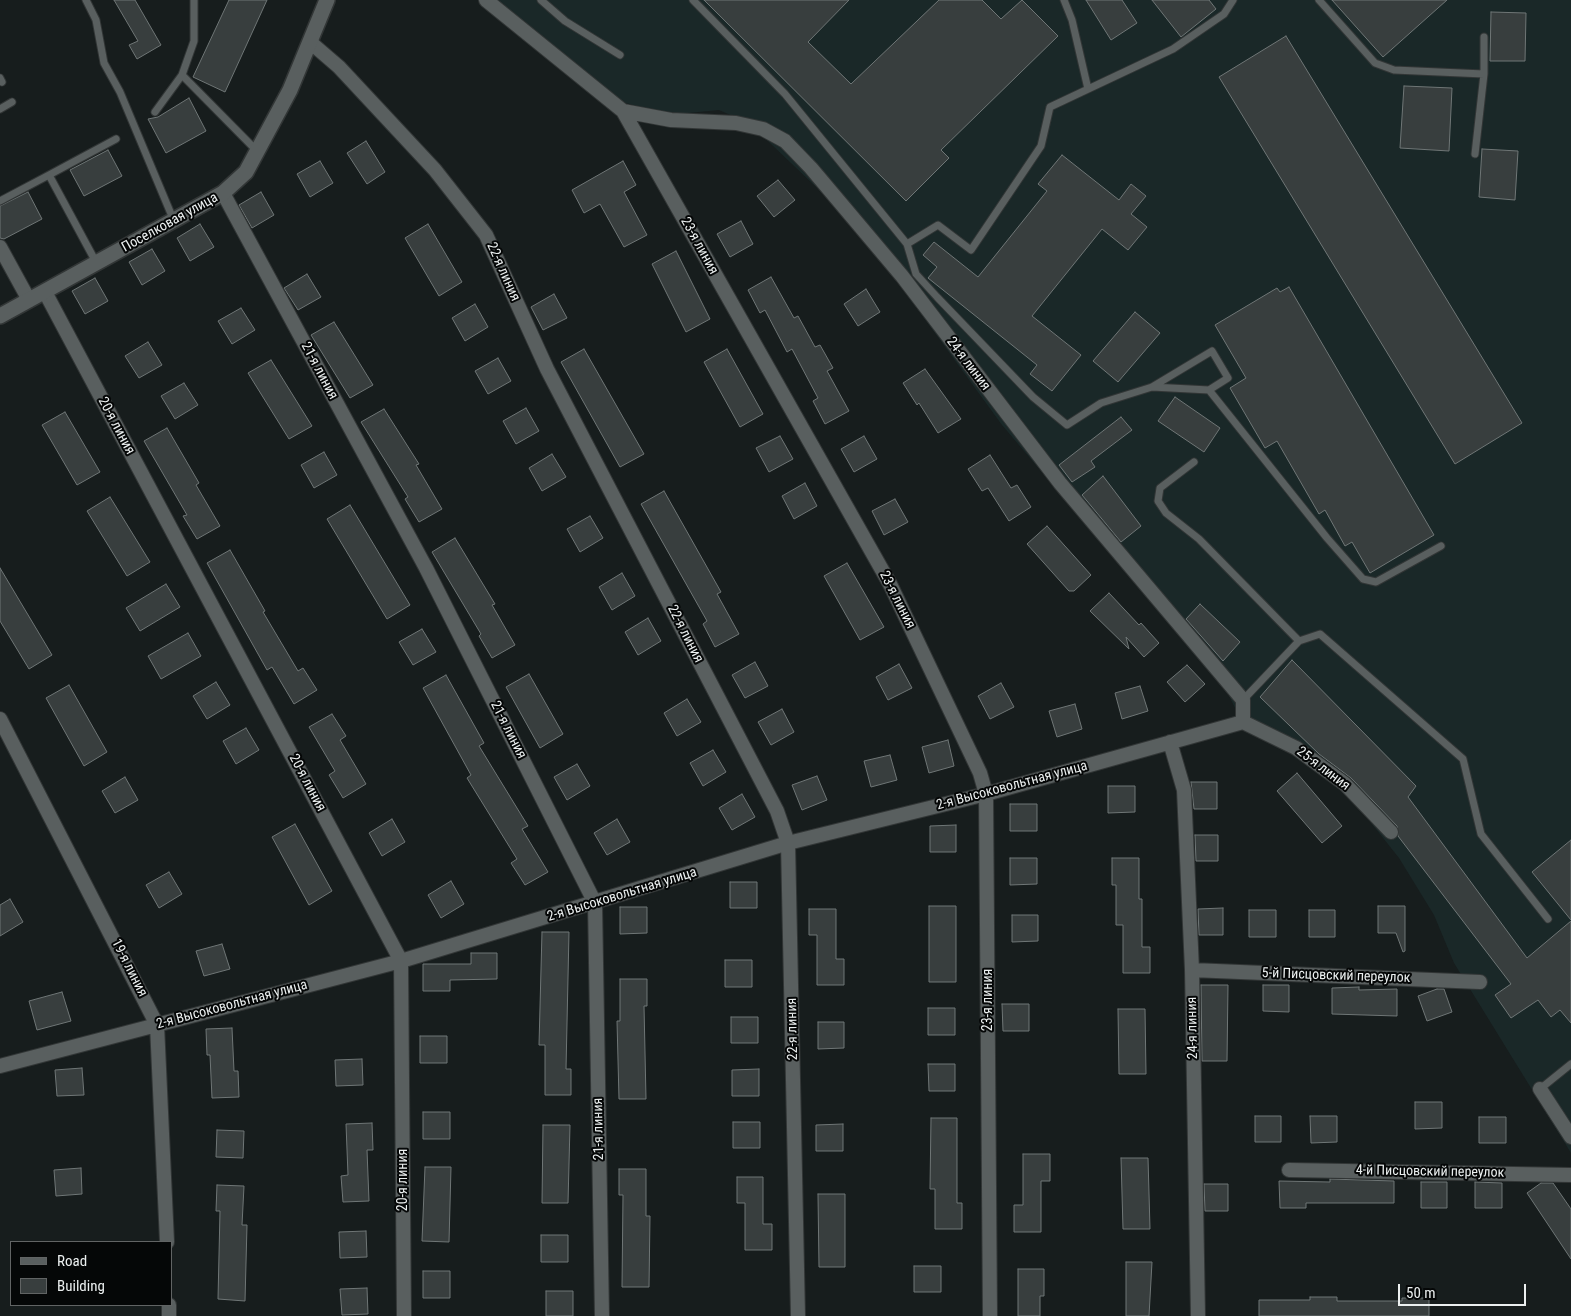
<!DOCTYPE html>
<meta charset="utf-8">
<style>
body{margin:0}
#map{position:relative;width:1571px;height:1316px;overflow:hidden;background:#171d1d;font-family:"Roboto Condensed",sans-serif}
canvas{display:block}
.legend{position:absolute;left:10px;top:1241px;width:162px;height:65px;box-sizing:border-box;background:#050707;border:1px solid #616464;margin:0;padding:6px 9px;list-style:none;font-size:15px;color:#ecf0f0}
.legend li{display:flex;align-items:center;gap:10px;height:25px}
.legend b{width:25px;border:1px solid #616464}
.scale{position:absolute;left:1398px;top:1284px;width:128px;height:22px;box-sizing:border-box;border:2px solid #ecf0f0;border-top:0;padding-left:6px;font-size:15px;line-height:18px;white-space:nowrap;color:#ecf0f0;-webkit-text-stroke:4px #050707;paint-order:stroke}
</style>
<div id="map">
<canvas width="1571" height="1316"></canvas>
<ul class="legend">
<li><b style="height:6px;background:#595f5f"></b>Road</li>
<li><b style="height:14px;background:#383e3e"></b>Building</li>
</ul>
<div class="scale">50 m</div>
</div>
<script>
const context = document.querySelector('canvas').getContext('2d');
context.lineJoin = 'round';
function fillPath(path, color) {
  context.fillStyle = color;
  context.fill(path, 'evenodd');
}
function poly(rows) {
  const path = new Path2D();
  for (const r of rows) {
    path.moveTo(r[0], r[1]);
    for (let i = 2; i < r.length; i += 2) path.lineTo(r[i], r[i + 1]);
  }
  return path;
}
function strokePath(path, color, width, dash) {
  context.strokeStyle = color;
  context.lineWidth = width;
  context.lineCap = dash ? 'butt' : 'round';
  context.setLineDash(dash || []);
  context.stroke(path);
}
function write(font, color, halo, rows, align = 'center') {
  context.font = font + ' "Roboto Condensed",sans-serif';
  context.lineWidth = 4;
  context.setLineDash([]);
  context.textBaseline = 'middle';
  context.strokeStyle = halo;
  context.fillStyle = color;
  for (const [text, x, y, turn = 0] of rows) {
    context.save();
    context.translate(x, y);
    context.rotate((+turn || 0) * Math.PI / 180);
    context.textAlign = isNaN(turn) ? turn : align;
    if (halo) context.strokeText(text, 0, 0);
    context.fillText(text, 0, 0);
    context.restore();
  }
}
fillPath(poly([
 [481,0,1571,0,1571,1153,1454,963,1434,915,1399,858,1341,785,1237,712,1209,655,1130,576,1002,425,857,226,749,123,719,110,668,115,612,99]
]), '#1a2828');
const building = poly([
 [114,0,135,0,161,45,137,59,129,45,138,41,114,0],
 [229,0,267,0,225,92,193,77,229,0],
 [704,0,849,0,808,42,851,84,939,0,982,0,1001,19,1022,0,1058,36,941,150,949,158,906,201,704,0],
 [1086,0,1122,0,1137,23,1111,40,1086,0],
 [1152,0,1209,0,1216,9,1181,37,1152,0],
 [1332,0,1447,0,1383,57,1332,0],
 [1491,12,1526,13,1525,61,1490,61,1491,12],
 [1286,36,1522,423,1455,464,1219,77,1286,36],
 [1404,86,1452,88,1449,151,1400,148,1404,86],
 [189,98,206,131,166,153,148,119,158,117,189,98],
 [366,141,385,172,367,184,347,153,366,141],
 [1482,149,1518,151,1515,200,1479,197,1482,149],
 [108,150,122,176,84,196,70,170,108,150],
 [1062,155,1119,200,1131,184,1146,196,1131,214,1147,227,1128,250,1102,229,1032,316,1081,355,1052,391,1030,374,1037,365,928,278,937,267,923,255,934,242,978,277,1047,191,1038,184,1062,155],
 [320,161,333,183,310,197,297,174,320,161],
 [623,161,636,185,624,192,647,235,624,247,600,204,584,213,572,190,623,161],
 [778,180,795,200,774,217,757,196,778,180],
 [28,192,42,219,4,239,0,238,0,206,28,192],
 [261,192,274,215,252,228,239,205,261,192],
 [741,221,753,244,730,257,717,234,741,221],
 [200,224,214,247,190,261,177,238,200,224],
 [428,224,462,282,439,296,405,238,428,224],
 [152,249,165,271,142,285,129,262,152,249],
 [676,251,710,319,686,332,652,264,676,251],
 [307,274,321,297,298,310,284,288,307,274],
 [771,277,794,318,798,316,815,347,820,345,833,368,827,371,849,411,825,424,813,401,818,398,792,349,787,352,765,310,760,313,748,290,771,277],
 [95,278,108,301,85,314,72,291,95,278],
 [1289,287,1434,535,1370,573,1352,542,1345,546,1325,510,1319,514,1277,441,1265,448,1230,388,1246,378,1215,325,1277,288,1280,292,1289,287],
 [866,289,880,312,858,326,844,304,866,289],
 [554,294,567,318,543,330,531,307,554,294],
 [475,304,488,327,465,341,452,318,475,304],
 [241,308,255,330,232,344,218,321,241,308],
 [1135,312,1160,333,1118,382,1093,361,1135,312],
 [334,322,373,385,350,398,311,335,334,322],
 [148,342,162,365,139,378,125,356,148,342],
 [584,349,644,454,620,467,561,362,584,349],
 [727,349,763,414,740,427,704,362,727,349],
 [498,358,511,381,488,394,475,371,498,358],
 [271,360,312,426,289,439,248,373,271,360],
 [925,369,961,419,938,433,919,403,917,405,903,383,925,369],
 [184,383,198,405,175,419,161,396,184,383],
 [1175,397,1220,428,1204,452,1158,421,1175,397],
 [526,408,539,431,516,444,503,421,526,408],
 [384,409,419,464,416,465,442,509,419,522,405,499,408,497,361,422,384,409],
 [65,412,100,472,77,485,42,425,65,412],
 [1121,417,1132,430,1091,461,1095,467,1072,482,1059,465,1121,417],
 [167,428,199,483,196,485,220,526,197,539,183,516,187,515,144,441,167,428],
 [780,436,793,459,769,472,756,448,780,436],
 [864,436,877,459,854,472,841,449,864,436],
 [324,452,337,475,314,488,301,465,324,452],
 [552,454,566,477,542,491,529,468,552,454],
 [990,455,1011,488,1017,485,1031,507,1009,521,988,488,982,491,968,469,990,455],
 [1103,476,1141,526,1121,542,1082,495,1103,476],
 [805,483,817,506,794,519,782,496,805,483],
 [664,491,721,592,717,594,739,634,715,647,703,624,707,621,641,504,664,491],
 [110,497,150,562,127,576,87,511,110,497],
 [895,499,908,522,884,535,872,511,895,499],
 [350,505,410,605,387,619,327,519,350,505],
 [590,516,603,538,580,552,567,529,590,516],
 [1047,526,1091,575,1074,591,1069,591,1027,544,1047,526],
 [455,538,495,604,492,605,515,645,492,658,479,636,481,634,432,552,455,538],
 [230,550,265,611,263,612,298,671,303,668,317,690,294,704,272,667,267,670,207,563,230,550],
 [847,563,884,627,860,640,824,576,847,563],
 [0,568,52,655,29,669,0,621,0,568],
 [622,573,635,596,612,610,599,587,622,573],
 [166,584,180,607,140,631,126,608,166,584],
 [1109,593,1139,625,1141,623,1159,643,1144,657,1126,637,1129,649,1090,611,1109,593],
 [1200,604,1240,642,1223,661,1186,619,1200,604],
 [648,618,661,641,638,655,625,632,648,618],
 [422,629,436,652,413,665,399,642,422,629],
 [188,633,201,656,161,679,148,656,188,633],
 [1292,660,1416,786,1408,797,1527,958,1571,921,1571,1023,1560,1010,1551,1017,1538,1000,1511,1018,1495,995,1511,984,1398,836,1397,826,1351,778,1319,754,1260,697,1292,660],
 [755,662,768,686,745,698,732,675,755,662],
 [899,664,912,688,888,700,876,677,899,664],
 [1187,665,1205,684,1185,702,1167,682,1187,665],
 [529,674,563,734,540,748,506,687,529,674],
 [446,675,484,743,479,746,528,826,522,829,548,872,525,885,511,863,517,859,467,778,471,775,423,688,446,675],
 [216,682,230,705,207,719,193,696,216,682],
 [1001,683,1014,707,990,719,978,696,1001,683],
 [69,685,107,752,84,766,46,698,69,685],
 [1140,686,1148,711,1122,719,1115,693,1140,686],
 [687,699,701,722,677,736,664,713,687,699],
 [1075,704,1082,729,1057,737,1049,711,1075,704],
 [782,709,794,732,771,745,758,722,782,709],
 [332,714,346,736,340,740,366,784,343,798,329,775,335,771,309,727,332,714],
 [246,728,259,750,236,764,223,741,246,728],
 [948,740,954,766,929,773,922,747,948,740],
 [713,750,726,772,703,786,690,763,713,750],
 [890,755,897,780,871,787,864,761,890,755],
 [577,764,590,786,567,800,554,777,577,764],
 [1297,773,1342,826,1322,843,1277,791,1297,773],
 [817,776,827,800,802,810,792,785,817,776],
 [125,777,138,800,115,813,102,791,125,777],
 [1191,782,1217,782,1217,809,1194,809,1191,782],
 [1108,786,1135,786,1135,812,1108,813,1108,786],
 [742,794,755,817,732,830,719,808,742,794],
 [1010,804,1037,804,1037,831,1010,831,1010,804],
 [392,819,405,842,382,856,369,833,392,819],
 [617,819,630,842,607,855,594,833,617,819],
 [295,824,332,891,309,905,272,837,295,824],
 [956,825,956,852,930,852,930,826,956,825],
 [1195,835,1218,835,1218,861,1196,861,1195,835],
 [1571,840,1571,920,1532,872,1571,840],
 [1010,858,1037,858,1037,884,1010,885,1010,858],
 [1112,858,1139,858,1139,899,1142,899,1142,947,1150,947,1150,973,1123,973,1123,925,1116,925,1116,885,1112,885,1112,858],
 [169,872,182,894,159,908,146,885,169,872],
 [451,881,464,904,441,918,428,895,451,881],
 [730,882,757,882,757,908,730,908,730,882],
 [10,899,23,922,0,936,0,905,10,899],
 [929,906,956,906,956,982,929,982,929,906],
 [1378,906,1405,906,1405,951,1403,952,1396,933,1378,933,1378,906],
 [620,907,647,907,647,933,620,934,620,907],
 [1223,908,1223,935,1199,935,1198,909,1223,908],
 [809,909,836,909,836,959,844,959,844,985,817,985,817,935,809,935,809,909],
 [1249,910,1276,910,1276,937,1249,937,1249,910],
 [1309,910,1335,910,1335,937,1309,937,1309,910],
 [1012,915,1038,915,1038,941,1012,942,1012,915],
 [542,932,569,932,566,1069,571,1069,571,1095,545,1095,545,1045,539,1045,542,932],
 [222,944,230,969,204,976,196,951,222,944],
 [471,953,497,953,497,979,450,980,450,991,423,991,423,964,471,964,471,953],
 [725,960,752,960,752,987,725,987,725,960],
 [620,979,647,979,647,1006,644,1006,646,1099,619,1099,617,1021,620,1021,620,979],
 [1201,985,1228,985,1227,1061,1202,1061,1201,985],
 [1263,985,1289,985,1289,1012,1263,1011,1263,985],
 [1359,987,1359,990,1397,989,1397,1016,1332,1014,1332,988,1359,987],
 [1437,989,1444,989,1452,1012,1427,1021,1418,996,1437,989],
 [62,992,71,1021,37,1030,29,1001,62,992],
 [1002,1004,1029,1004,1029,1031,1003,1031,1002,1004],
 [928,1008,955,1008,955,1035,928,1035,928,1008],
 [1118,1009,1145,1009,1146,1074,1119,1074,1118,1009],
 [731,1017,758,1017,758,1043,731,1043,731,1017],
 [818,1022,844,1022,844,1048,818,1049,818,1022],
 [232,1028,234,1071,238,1071,239,1097,212,1098,210,1055,207,1055,206,1029,232,1028],
 [420,1036,447,1036,447,1063,420,1063,420,1036],
 [362,1059,363,1085,336,1086,335,1060,362,1059],
 [928,1064,955,1064,955,1091,929,1091,928,1064],
 [82,1068,84,1095,57,1096,55,1070,82,1068],
 [759,1069,759,1096,732,1096,732,1070,759,1069],
 [1415,1102,1442,1102,1442,1128,1415,1129,1415,1102],
 [423,1112,450,1112,450,1139,423,1139,423,1112],
 [1255,1116,1281,1116,1281,1142,1255,1142,1255,1116],
 [1310,1116,1337,1116,1337,1142,1311,1143,1310,1116],
 [1479,1117,1506,1117,1506,1143,1479,1143,1479,1117],
 [931,1118,957,1118,957,1203,962,1203,962,1229,935,1229,935,1189,930,1189,931,1118],
 [733,1122,760,1122,760,1148,733,1148,733,1122],
 [372,1123,373,1150,367,1150,369,1201,343,1202,341,1176,348,1175,346,1124,372,1123],
 [843,1124,843,1151,816,1151,816,1125,843,1124],
 [543,1125,570,1125,568,1203,542,1203,543,1125],
 [217,1130,244,1131,243,1158,216,1157,217,1130],
 [1023,1154,1050,1154,1050,1181,1041,1181,1041,1232,1014,1232,1014,1205,1023,1205,1023,1154],
 [1121,1158,1148,1158,1150,1229,1123,1229,1121,1158],
 [425,1167,451,1167,449,1242,422,1241,425,1167],
 [81,1168,82,1194,56,1196,54,1170,81,1168],
 [619,1169,646,1169,646,1216,650,1216,649,1287,622,1287,623,1195,619,1195,619,1169],
 [737,1177,763,1177,763,1224,772,1224,772,1250,745,1250,745,1203,737,1203,737,1177],
 [1330,1179,1394,1181,1394,1203,1306,1203,1306,1208,1280,1208,1279,1181,1330,1182,1330,1179],
 [1421,1182,1447,1182,1447,1208,1421,1208,1421,1182],
 [1475,1182,1502,1183,1502,1208,1475,1208,1475,1182],
 [1541,1183,1553,1183,1571,1209,1571,1259,1527,1193,1541,1183],
 [1204,1184,1228,1184,1228,1211,1205,1211,1204,1184],
 [217,1185,244,1186,242,1225,247,1225,245,1301,218,1299,220,1211,216,1211,217,1185],
 [818,1194,845,1194,845,1267,819,1267,818,1194],
 [366,1231,367,1257,340,1258,339,1232,366,1231],
 [541,1235,568,1235,568,1262,541,1262,541,1235],
 [1126,1262,1152,1262,1149,1316,1126,1316,1126,1262],
 [914,1266,941,1266,941,1292,914,1292,914,1266],
 [1018,1269,1044,1269,1044,1296,1040,1296,1040,1316,1018,1316,1018,1269],
 [423,1271,450,1271,450,1298,423,1298,423,1271],
 [367,1288,368,1314,342,1315,340,1289,367,1288],
 [546,1291,573,1291,573,1316,546,1316,546,1291],
 [1310,1297,1337,1297,1337,1301,1402,1301,1402,1298,1429,1298,1429,1316,1259,1316,1259,1300,1310,1300,1310,1297]
]);
fillPath(building, '#383e3e');
strokePath(building, '#6f7676', 1);
const lane = poly([
 [86,0,96,20,104,63,120,92,174,221],
 [541,0,565,21,620,55],
 [693,0,785,94,907,244,916,274,937,297,1033,397,1067,425,1101,403,1152,387,1212,351,1228,378,1209,390,1327,538,1363,579,1376,582,1441,546],
 [1064,0,1072,20,1088,89],
 [1319,0,1375,63,1394,70,1484,74,1484,37],
 [182,75,257,151],
 [0,78,2,82],
 [0,109,12,102],
 [155,112,182,75,194,41,194,0],
 [1475,154,1484,74],
 [0,201,49,175],
 [907,244,938,225,971,250,1041,146,1050,107,1173,49,1224,14,1233,0],
 [97,264,49,175,116,139],
 [1152,387,1209,390],
 [1194,462,1160,488,1158,501,1166,513,1199,539,1299,641],
 [1243,700,1299,641,1320,634,1463,759,1481,834,1548,919],
 [1540,1089,1571,1064]
]);
const street = poly([
 [486,0,623,111,890,584,980,773,986,794,990,1316],
 [310,42,339,67,435,170,486,235,547,369,777,811,788,843,798,1316],
 [623,111,671,120,736,123,763,129,785,141,811,168,902,276,1060,483,1243,700,1243,722],
 [223,193,426,568,595,903,602,1316],
 [0,247,29,300],
 [45,292,401,961,404,1316],
 [0,719,157,1025,167,1242],
 [1243,722,1296,748,1345,784,1391,832],
 [1170,742,1184,790,1192,970,1198,1316],
 [1192,970,1480,982],
 [0,1066,401,961,788,843,986,794,1243,722],
 [1540,1089,1571,1137],
 [1289,1170,1571,1175],
 [169,1316,169,1305]
]);
const secondary = poly([
 [0,316,223,193,246,172,290,90,327,0]
]);
strokePath(lane, '#323636', 9);
strokePath(street, '#323636', 16);
strokePath(secondary, '#323636', 18);
strokePath(lane, '#595f5f', 7);
strokePath(street, '#595f5f', 14);
strokePath(secondary, '#595f5f', 15);
write('14px', '#ecf0f0', '#050707', [
 ["Поселковая улица",170,223,-29],
 ["23-я линия",699,246,61],
 ["22-я линия",503,272,66],
 ["24-я линия",968,364,53],
 ["21-я линия",319,371,62],
 ["20-я линия",116,426,62],
 ["23-я линия",897,600,63],
 ["22-я линия",685,634,63],
 ["21-я линия",508,730,63],
 ["25-я линия",1323,769,37],
 ["20-я линия",307,783,62],
 ["2-я Высоковольтная улица",1012,786,-15],
 ["2-я Высоковольтная улица",622,895,-17],
 ["19-я линия",129,968,63],
 ["5-й Писцовский переулок",1336,976,2],
 ["23-я линия",988,1000,-90],
 ["2-я Высоковольтная улица",232,1005,-15],
 ["24-я линия",1193,1028,-91],
 ["22-я линия",793,1029,-91],
 ["21-я линия",599,1129,-91],
 ["4-й Писцовский переулок",1430,1172,1],
 ["20-я линия",403,1180,-90]
]);
</script>
